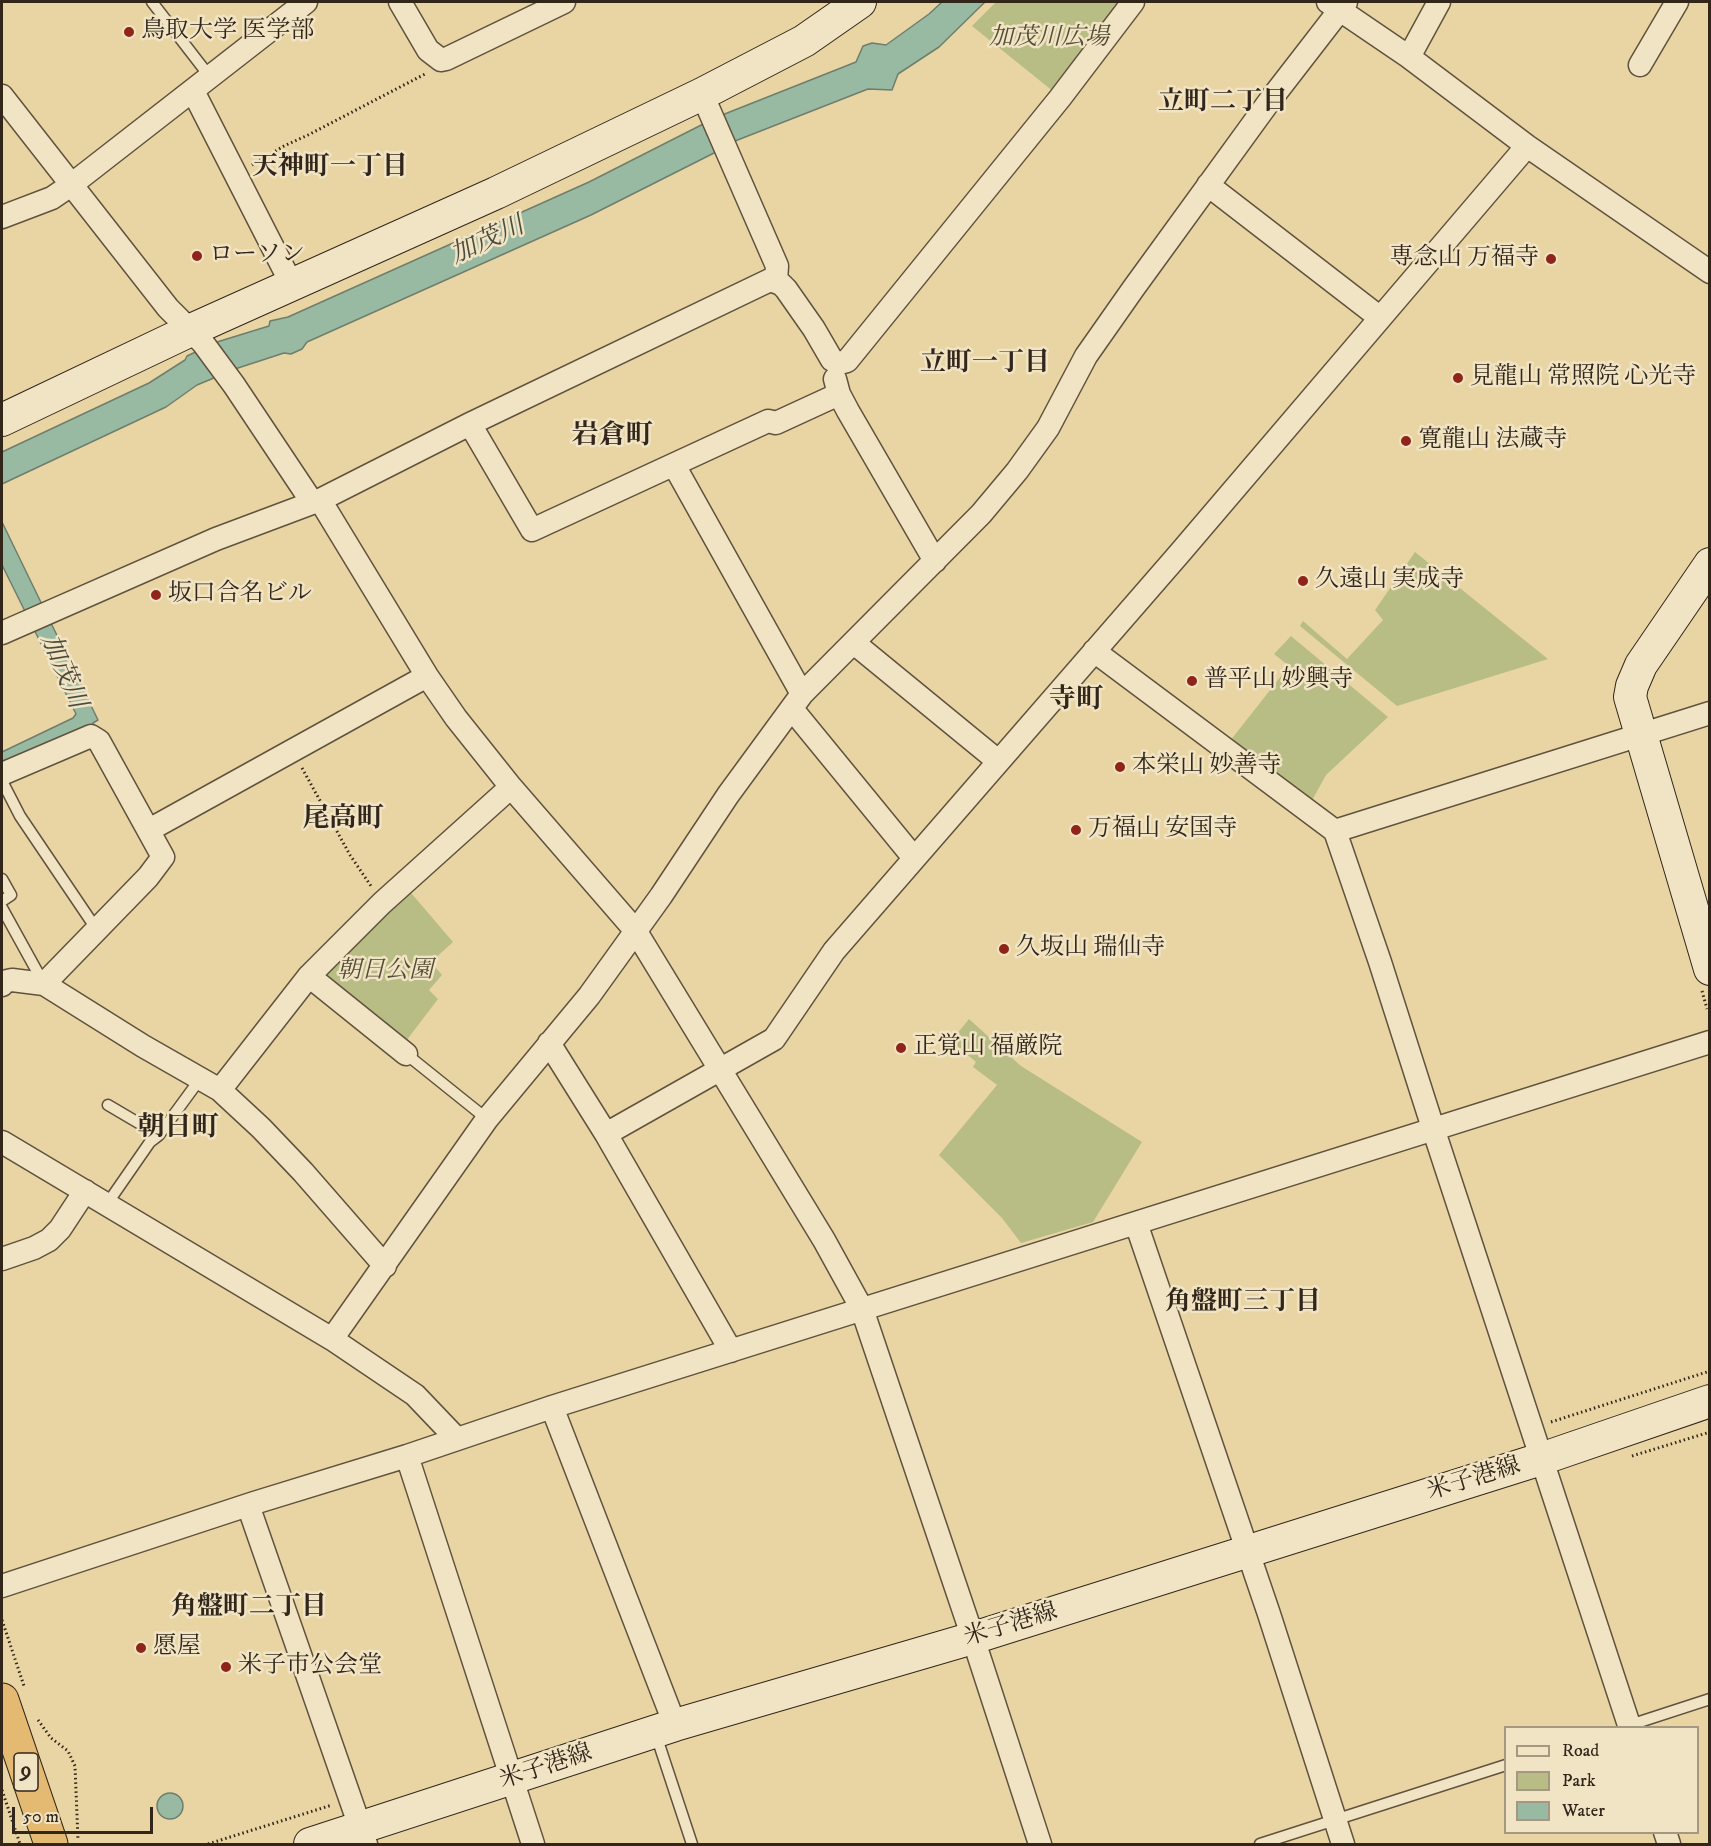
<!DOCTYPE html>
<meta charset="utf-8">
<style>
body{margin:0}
#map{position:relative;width:1711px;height:1846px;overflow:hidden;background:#e9d5a4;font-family:"IM FELL DW Pica",serif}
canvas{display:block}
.frame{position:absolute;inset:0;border:3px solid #32261b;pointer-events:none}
.legend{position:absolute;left:1504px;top:1726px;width:195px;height:108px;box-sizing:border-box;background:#f1e4c4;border:2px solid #a59880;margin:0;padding:8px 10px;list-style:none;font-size:18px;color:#32261b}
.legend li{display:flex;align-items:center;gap:12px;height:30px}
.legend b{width:30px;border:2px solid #a59880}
.scale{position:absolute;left:12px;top:1807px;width:141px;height:27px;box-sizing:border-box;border:3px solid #32261b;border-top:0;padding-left:8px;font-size:18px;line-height:21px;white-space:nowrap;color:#32261b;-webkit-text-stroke:4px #f1e4c4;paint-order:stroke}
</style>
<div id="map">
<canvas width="1711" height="1846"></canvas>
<div class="frame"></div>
<ul class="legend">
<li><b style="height:8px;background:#f1e4c4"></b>Road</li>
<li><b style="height:16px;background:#b8bd85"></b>Park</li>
<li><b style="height:16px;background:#98b9a2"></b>Water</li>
</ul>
<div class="scale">50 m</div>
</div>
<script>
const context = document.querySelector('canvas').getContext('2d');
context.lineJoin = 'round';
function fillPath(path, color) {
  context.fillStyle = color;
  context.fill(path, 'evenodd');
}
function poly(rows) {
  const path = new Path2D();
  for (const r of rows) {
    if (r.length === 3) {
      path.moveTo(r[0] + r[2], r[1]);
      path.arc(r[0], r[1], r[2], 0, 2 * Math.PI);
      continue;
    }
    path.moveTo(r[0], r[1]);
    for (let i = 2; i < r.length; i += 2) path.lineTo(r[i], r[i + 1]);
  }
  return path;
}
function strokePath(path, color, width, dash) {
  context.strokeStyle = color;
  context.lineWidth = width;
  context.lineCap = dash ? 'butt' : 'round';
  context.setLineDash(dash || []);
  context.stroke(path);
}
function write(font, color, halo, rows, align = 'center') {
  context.font = font + ' "IM FELL DW Pica","Noto Serif JP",serif';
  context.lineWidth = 5;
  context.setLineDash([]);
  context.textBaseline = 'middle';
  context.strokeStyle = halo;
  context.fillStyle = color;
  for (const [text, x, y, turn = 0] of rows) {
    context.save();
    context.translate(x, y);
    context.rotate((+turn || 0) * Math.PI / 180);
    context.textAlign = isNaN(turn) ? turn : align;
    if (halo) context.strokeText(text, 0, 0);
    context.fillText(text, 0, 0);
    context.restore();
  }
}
fillPath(poly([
 [996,2,1127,2,1054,92,972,26],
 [1415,552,1548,659,1397,706,1300,626,1303,621,1347,659,1383,620,1375,610],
 [1291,636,1388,717,1326,775,1310,804,1230,741,1289,666,1274,654],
 [406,887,453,942,431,962,442,975,429,990,438,999,403,1045,319,979],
 [969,1019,1021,1066,1142,1142,1093,1222,1021,1243,1002,1218,939,1155,997,1085,973,1067,976,1062,951,1041]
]), '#b8bd85');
const water = poly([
 [942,2,985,2,939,47,898,74,892,90,868,89,735,141,730,147,718,151,591,215,307,342,302,349,291,354,284,353,238,368,197,385,166,407,2,484,2,452,149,383,185,360,187,356,217,342,269,326,270,321,288,317,589,182,717,117,856,62,863,46,872,43,886,45,929,14,942,2],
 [2,522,98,720,93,723,95,728,2,769,2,752,73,718,76,714,2,565,2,522],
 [170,1806,13]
]);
fillPath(water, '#98b9a2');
strokePath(water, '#6f7e6c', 1.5);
const lane = poly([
 [152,2,210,77],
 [2,781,20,816,97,930],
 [2,879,11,895,2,901],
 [2,908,44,984],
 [406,1054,487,1119],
 [108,1105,159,1135],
 [107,1204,150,1142,159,1135,200,1079],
 [1627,1726,1710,1699],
 [656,1735,692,1844],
 [1260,1844,1506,1765]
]);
const street = poly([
 [400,2,428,50,441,60,446,59,564,2],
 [1328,2,1409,57,1527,146,1710,272],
 [1409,57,1439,2],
 [1640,65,1677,2],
 [193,91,291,283],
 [702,94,777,266,776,281],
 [2,96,168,308,203,343,234,385,312,502],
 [1208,185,1379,317],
 [2,217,52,198,71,185,306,2],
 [835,379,839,394,848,411,935,561],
 [470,424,532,530,768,421,776,423,839,394],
 [674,465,802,694],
 [320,500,427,676,456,718,511,787,635,930,824,1240,862,1309,973,1638,1040,1844],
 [2,633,216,539,320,500,470,424,770,280,781,284,786,289,814,329,832,360,839,363,847,361,1060,98,1133,2],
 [854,643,998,761],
 [1094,651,1335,831,1380,962,1433,1128,1630,1728],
 [792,709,914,858],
 [2,774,91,736,99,741,163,857,148,877,44,984],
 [149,830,427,676],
 [1335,831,1710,713],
 [309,976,406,1054],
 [2,985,3,982,12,980,44,984,143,1046,220,1090,261,1128,303,1172,385,1266],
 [549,1043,606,1134,774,1039,834,951,1179,554,1527,146],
 [220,1090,309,976,382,903,511,787],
 [606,1134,731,1351],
 [2,1142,332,1339,415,1395,457,1439],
 [1136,1223,1269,1614,1343,1844],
 [2,1259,34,1248,49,1240,60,1229,85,1191],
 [332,1339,487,1119,589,996,661,896,728,795,802,694,981,514,1017,471,1048,428,1086,356,1133,289,1271,99,1346,2],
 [552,1407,675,1725],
 [407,1456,533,1844],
 [248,1505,366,1844],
 [2,1586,254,1503,407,1456,552,1407,1710,1042],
 [1665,1832,1669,1844]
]);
const secondary = poly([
 [2,420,191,330,496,193,702,94,804,41,860,2],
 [1710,564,1641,665,1632,686,1630,697,1710,969],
 [310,1844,675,1725,973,1638,1541,1459,1710,1401]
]);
const highway = poly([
 [2,1700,51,1844]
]);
strokePath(lane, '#60523d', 13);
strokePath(street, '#60523d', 25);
strokePath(secondary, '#32261b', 34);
strokePath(highway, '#32261b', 35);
strokePath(poly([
 [252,165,284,146,308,135,427,73],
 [302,768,350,855,371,886],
 [1702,991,1707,1009],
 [1551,1422,1710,1371],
 [1632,1456,1710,1432],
 [2,1620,24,1686],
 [38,1720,51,1738,68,1751,75,1766,78,1840],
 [2,1790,20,1844],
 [208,1844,332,1805]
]), '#32261b', 3, [1.5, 3]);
strokePath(lane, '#f1e4c4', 10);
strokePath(street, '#f1e4c4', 22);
strokePath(secondary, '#f1e4c4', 32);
strokePath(highway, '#e4ba72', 33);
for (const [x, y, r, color] of [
 [129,32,6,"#8f2418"],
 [197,256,6,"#8f2418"],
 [1551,259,6,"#8f2418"],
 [1458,378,6,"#8f2418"],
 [1406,441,6,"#8f2418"],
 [1303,581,6,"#8f2418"],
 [156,595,6,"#8f2418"],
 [1192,681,6,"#8f2418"],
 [1120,767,6,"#8f2418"],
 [1076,830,6,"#8f2418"],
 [1004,949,6,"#8f2418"],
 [901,1048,6,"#8f2418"],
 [141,1648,6,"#8f2418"],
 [226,1667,6,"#8f2418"]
]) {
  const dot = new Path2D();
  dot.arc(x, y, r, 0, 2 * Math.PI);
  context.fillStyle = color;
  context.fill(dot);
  strokePath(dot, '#f1e4c4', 2);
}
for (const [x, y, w] of [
 [26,1772,24]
]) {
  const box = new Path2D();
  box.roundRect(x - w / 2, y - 19, w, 38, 4.5);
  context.fillStyle = '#f1e4c4';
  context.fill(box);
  strokePath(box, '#32261b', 1.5);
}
write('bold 22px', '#32261b', null, [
 ["9",26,1772]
]);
write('24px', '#32261b', '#f1e4c4', [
 ["鳥取大学 医学部",141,32],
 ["ローソン",209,256],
 ["専念山 万福寺",1539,259,"right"],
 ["見龍山 常照院 心光寺",1470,378],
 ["寛龍山 法蔵寺",1418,441],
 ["久遠山 実成寺",1315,581],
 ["坂口合名ビル",168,595],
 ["普平山 妙興寺",1204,681],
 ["本栄山 妙善寺",1132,767],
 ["万福山 安国寺",1088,830],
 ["久坂山 瑞仙寺",1016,949],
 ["正覚山 福厳院",913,1048],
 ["愿屋",153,1648],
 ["米子市公会堂",238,1667]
], 'left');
write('italic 24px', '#544c36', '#f1e4c4', [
 ["加茂川広場",1049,39],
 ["朝日公園",385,972]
]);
write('24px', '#32261b', '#f1e4c4', [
 ["米子港線",1474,1480,-17],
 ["米子港線",1011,1626,-17],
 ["米子港線",546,1768,-18]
]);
write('bold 26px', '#32261b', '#f1e4c4', [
 ["立町二丁目",1223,104],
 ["天神町一丁目",330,169],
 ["立町一丁目",985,365],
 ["角盤町三丁目",1243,1304],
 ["角盤町二丁目",249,1609]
]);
write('italic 26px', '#4c4b3d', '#f1e4c4', [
 ["加茂川",488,242,-25],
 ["加茂川",62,672,67]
]);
write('bold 27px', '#32261b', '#f1e4c4', [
 ["岩倉町",612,437],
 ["寺町",1076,701],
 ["尾高町",343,820],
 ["朝日町",178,1129]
]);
</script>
